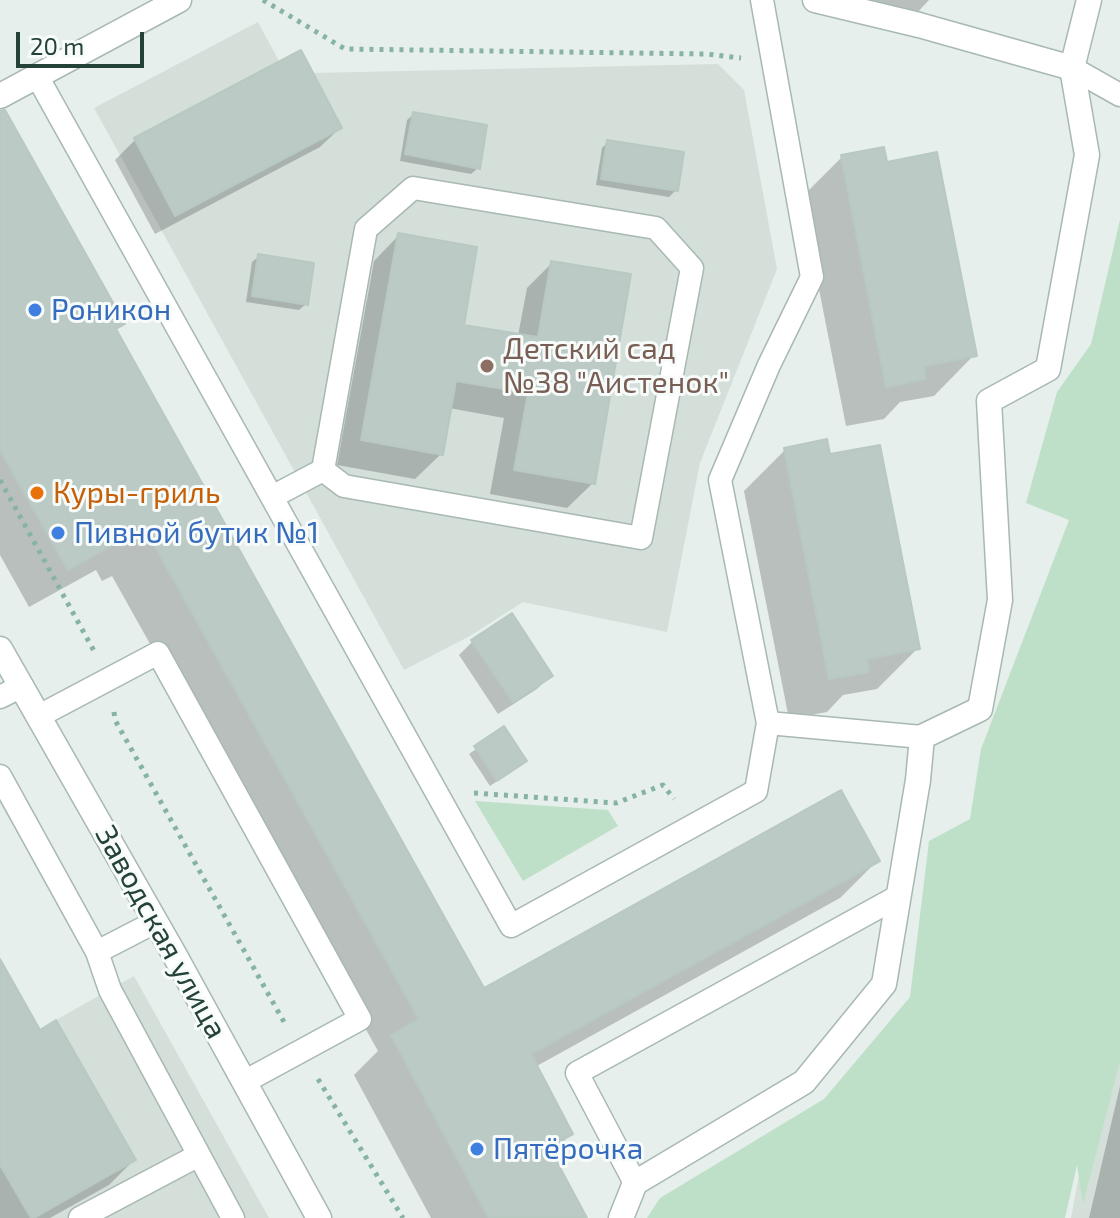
<!DOCTYPE html>
<meta charset="utf-8">
<style>
body{margin:0}
#map{position:relative;width:1120px;height:1218px;overflow:hidden;background:#e6efeb;font-family:"Exo 2",sans-serif}
canvas{display:block}
.scale{position:absolute;left:16px;top:32px;width:128px;height:36px;box-sizing:border-box;border:4px solid #24423a;border-top:0;padding-left:10px;font-size:24px;line-height:28px;white-space:nowrap;color:#24423a;-webkit-text-stroke:6px #f7fbf9;paint-order:stroke}
</style>
<div id="map">
<canvas width="1120" height="1218"></canvas>
<div class="scale">20 m</div>
</div>
<script>
const context = document.querySelector('canvas').getContext('2d');
context.lineJoin = 'round';
function fillPath(path, color) {
  context.fillStyle = color;
  context.fill(path, 'evenodd');
}
function poly(rows) {
  const path = new Path2D();
  for (const r of rows) {
    path.moveTo(r[0], r[1]);
    for (let i = 2; i < r.length; i += 2) path.lineTo(r[i], r[i + 1]);
  }
  return path;
}
function strokePath(path, color, width, dash) {
  context.strokeStyle = color;
  context.lineWidth = width;
  context.lineCap = dash ? 'butt' : 'round';
  context.setLineDash(dash || []);
  context.stroke(path);
}
function write(font, color, halo, rows, align = 'center') {
  context.font = font + ' "Exo 2",sans-serif';
  context.lineWidth = 6;
  context.setLineDash([]);
  context.textBaseline = 'middle';
  context.strokeStyle = halo;
  context.fillStyle = color;
  for (const [text, x, y, turn = 0] of rows) {
    context.save();
    context.translate(x, y);
    context.rotate((+turn || 0) * Math.PI / 180);
    context.textAlign = isNaN(turn) ? turn : align;
    if (halo) context.strokeText(text, 0, 0);
    context.fillText(text, 0, 0);
    context.restore();
  }
}
fillPath(poly([
 [258,22,279,61,301,50,314,73,718,64,744,90,777,269,700,463,667,632,523,602,470,636,404,670,94,108],
 [1120,957,1120,1218,1071,1218],
 [0,959,40,1029,134,976,269,1218,0,1218]
]), '#d4dfda');
fillPath(poly([
 [1120,220,1120,1061,1083,1204,1077,1165,1065,1218,647,1218,660,1198,824,1099,910,997,929,841,970,819,981,749,1069,520,1026,503,1057,392,1091,344],
 [475,801,608,810,618,826,523,881]
]), '#bfe0c8');
fillPath(poly([
 [857,0,929,0,916,14],
 [414,114,478,168,471,174,400,161,407,120],
 [340,128,320,147,155,234,115,160,135,140],
 [608,142,676,190,669,197,596,185,602,148],
 [0,146,122,323,115,331,483,991,878,860,840,898,535,1067,571,1134,551,1154,584,1218,431,1218,354,1075,378,1051,112,576,102,581,96,570,29,607,0,555],
 [842,157,885,164,974,355,934,396,900,402,884,419,846,426,801,198],
 [399,235,462,326,518,336,527,288,552,263,593,483,567,508,490,494,504,418,449,408,441,454,415,479,337,465,374,261],
 [259,256,306,304,299,310,246,302,252,262],
 [785,450,828,457,918,648,877,689,843,695,827,712,789,719,744,491],
 [472,642,551,675,537,689,498,714,459,655],
 [504,729,518,767,490,786,469,754],
 [0,963,39,1032,134,1160,109,1185,50,1218,0,1218],
 [1120,1086,1120,1218,1089,1218]
]), '#0003');
const building = poly([
 [301,50,342,128,175,216,134,138,301,50],
 [5,110,125,324,116,329,484,988,841,790,880,861,531,1054,573,1134,549,1147,587,1218,489,1218,391,1035,419,1019,151,539,141,545,134,533,68,570,0,450,0,111,5,110],
 [413,112,487,125,480,169,405,154,413,112],
 [607,140,684,152,678,191,601,179,607,140],
 [884,147,887,162,937,152,977,356,924,366,926,379,886,387,841,155,884,147],
 [398,233,477,247,464,325,538,337,551,261,631,274,595,484,514,470,528,393,456,381,443,455,361,440,398,233],
 [258,254,314,263,308,305,252,296,258,254],
 [827,439,830,454,880,445,920,649,867,659,869,672,829,679,784,448,827,439],
 [512,613,553,676,513,702,471,640,512,613],
 [504,726,527,761,497,781,474,746,504,726],
 [0,959,40,1030,56,1020,136,1160,34,1218,31,1218,0,1165,0,959]
]);
fillPath(building, '#bbcac4');
strokePath(building, '#b8c9c2', 2);
const service = poly([
 [762,0,812,277,769,365,720,480,768,723,922,737],
 [1072,68,1120,95],
 [37,76,511,926,756,791,768,723],
 [272,497,323,470,366,229,413,188,656,228,692,268,641,538,344,486,323,470],
 [0,697,22,686],
 [39,716,158,653,360,1019,244,1082],
 [0,776,97,952,155,922],
 [97,952,110,990,233,1218],
 [635,1183,577,1073,899,896],
 [80,1218,199,1155]
]);
const minor = poly([
 [815,0,919,25,1072,68],
 [0,96,179,0],
 [621,1218,635,1183,804,1082,884,984,918,780,922,737,980,709,1000,600,989,401,1048,369,1087,155,1072,68,1089,0]
]);
const tertiary = poly([
 [0,649,174,954,319,1218]
]);
strokePath(service, '#a8b8b2', 25);
strokePath(minor, '#a8b8b2', 27);
strokePath(tertiary, '#a8b8b2', 27);
strokePath(poly([
 [263,0,345,49,706,54,741,58],
 [0,480,94,651],
 [114,712,115,720,284,1022],
 [474,793,616,803,663,785,674,799],
 [318,1079,403,1218]
]), '#86b3a5', 5, [4, 6]);
strokePath(service, '#fff', 22);
strokePath(minor, '#fff', 24);
strokePath(tertiary, '#fff', 24);
for (const [x, y, r, color] of [
 [35,310,8,"#3f7fe0"],
 [487,366,8,"#8d6e63"],
 [37,493,8,"#e8710a"],
 [58,533,8,"#3f7fe0"],
 [477,1149,8,"#3f7fe0"]
]) {
  const dot = new Path2D();
  dot.arc(x, y, r, 0, 2 * Math.PI);
  context.fillStyle = color;
  context.fill(dot);
  strokePath(dot, '#f7fbf9', 3);
}
write('30px', '#366cbe', '#f7fbf9', [
 ["Роникон",51,310],
 ["Пивной бутик №1",74,533],
 ["Пятёрочка",493,1149]
], 'left');
write('30px', '#785e54', '#f7fbf9', [
 ["Детский сад",503,349],
 ["№38 \"Аистенок\"",503,383]
], 'left');
write('30px', '#c56008', '#f7fbf9', [
 ["Куры-гриль",53,493]
], 'left');
write('30px', '#24423a', '#f7fbf9', [
 ["Заводская улица",161,932,61]
]);
</script>
